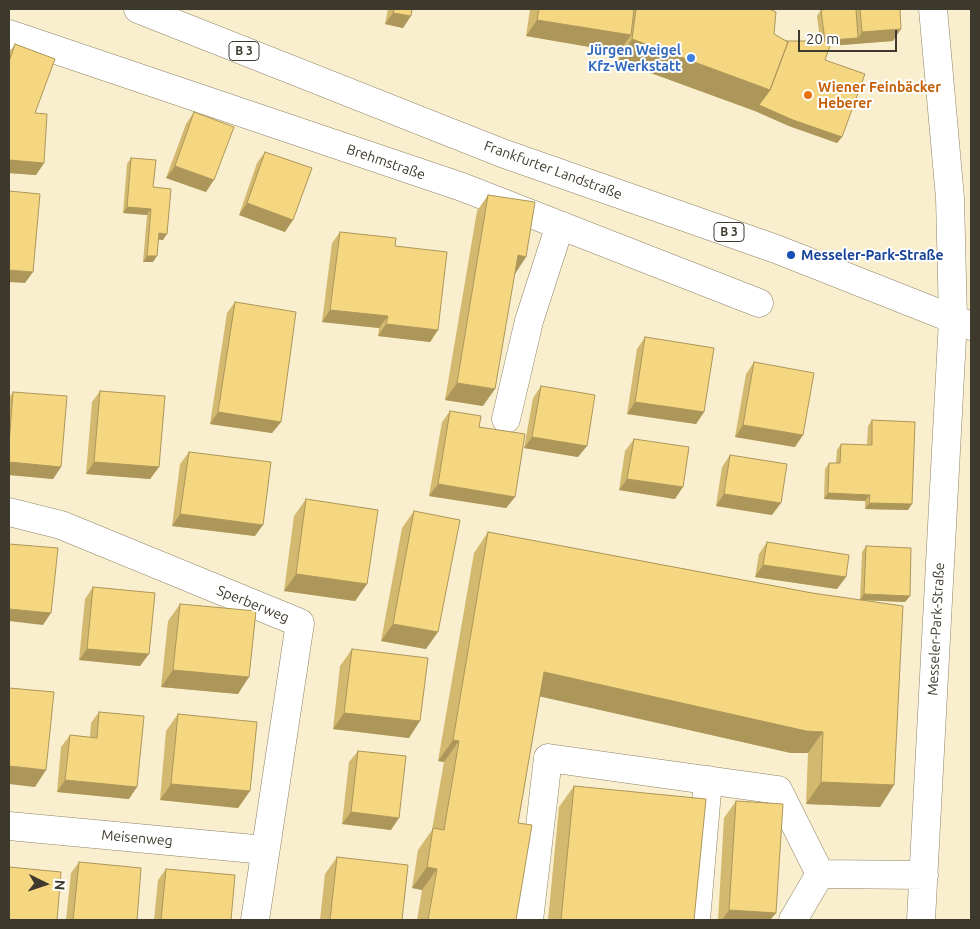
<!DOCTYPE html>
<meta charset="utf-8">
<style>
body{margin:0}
#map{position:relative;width:980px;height:929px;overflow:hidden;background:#f9eece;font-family:Ubuntu,sans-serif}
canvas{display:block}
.frame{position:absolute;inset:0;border:10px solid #3d392c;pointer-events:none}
.north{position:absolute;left:20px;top:859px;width:50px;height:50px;-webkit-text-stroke:4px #fff;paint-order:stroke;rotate:94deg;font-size:14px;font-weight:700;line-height:20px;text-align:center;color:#3d392c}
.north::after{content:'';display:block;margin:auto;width:18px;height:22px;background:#3d392c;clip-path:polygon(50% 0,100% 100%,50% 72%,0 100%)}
.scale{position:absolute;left:798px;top:30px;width:99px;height:22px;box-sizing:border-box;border:2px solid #3d392c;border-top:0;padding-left:6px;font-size:15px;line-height:18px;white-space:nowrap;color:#3d392c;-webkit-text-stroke:4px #fff;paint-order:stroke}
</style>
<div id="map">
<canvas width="980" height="929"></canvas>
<div class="frame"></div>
<div class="north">N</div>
<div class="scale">20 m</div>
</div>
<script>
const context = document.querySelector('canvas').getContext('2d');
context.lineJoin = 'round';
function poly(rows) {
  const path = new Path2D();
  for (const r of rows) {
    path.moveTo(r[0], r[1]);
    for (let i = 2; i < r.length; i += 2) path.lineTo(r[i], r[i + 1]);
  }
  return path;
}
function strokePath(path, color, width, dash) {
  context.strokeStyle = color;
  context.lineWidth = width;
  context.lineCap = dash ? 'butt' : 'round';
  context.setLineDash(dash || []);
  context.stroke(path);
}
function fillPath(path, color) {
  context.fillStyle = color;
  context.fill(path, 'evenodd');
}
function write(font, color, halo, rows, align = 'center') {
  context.font = font + ' Ubuntu,sans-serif';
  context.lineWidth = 4;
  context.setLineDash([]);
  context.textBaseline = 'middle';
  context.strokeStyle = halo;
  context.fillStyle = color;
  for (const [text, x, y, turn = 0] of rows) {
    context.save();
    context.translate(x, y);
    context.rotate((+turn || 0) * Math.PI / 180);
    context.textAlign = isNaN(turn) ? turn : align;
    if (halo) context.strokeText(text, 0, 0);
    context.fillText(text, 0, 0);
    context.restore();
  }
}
const minor = poly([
 [9,34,462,187,759,303],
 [506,419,529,321,560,225],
 [9,512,61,525,300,623,255,920],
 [9,826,265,850],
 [529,920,548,758,778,790,820,874,924,875],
 [696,920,708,780],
 [793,920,820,874],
 [921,920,953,319,950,198,933,9]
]);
const major = poly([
 [138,9,502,153,776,249,971,326]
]);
strokePath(minor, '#8d8366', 29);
strokePath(major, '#8d8366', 29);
strokePath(minor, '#fff', 28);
strokePath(major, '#fff', 28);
fillPath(poly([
 [388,9,412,9,403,28,385,24],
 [530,9,771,9,774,34,786,41,820,41,817,16,821,10,832,9,900,9,893,41,830,46,825,60,842,137,837,143,789,126,755,111,618,61,619,52,526,36],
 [15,44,35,113,44,163,36,175,9,173,9,53],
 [194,112,206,192,166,178,186,124],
 [265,152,285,232,239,215,257,163],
 [131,158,153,187,163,240,158,239,153,262,143,262,147,215,123,213,127,164],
 [488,195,483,406,445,400,477,211],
 [340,232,395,246,438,330,430,342,378,336,379,328,322,322,332,243],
 [235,302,281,422,272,433,210,424,227,313],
 [645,337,704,412,696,424,627,414,637,349],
 [754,362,795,447,735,437,746,374],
 [541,386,578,457,524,448,533,398],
 [100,391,159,467,150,479,86,474,92,402],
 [13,392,61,467,53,479,9,475,9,398],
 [450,411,479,427,515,497,506,508,429,496,442,422],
 [872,420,908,510,865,509,865,501,824,499,825,469,829,463,836,463,837,450,841,444,867,445,868,426],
 [634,439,675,499,619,490,625,451],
 [189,452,255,536,172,526,180,464],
 [730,455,772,515,716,506,722,467],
 [306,499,367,584,355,601,284,591,294,516],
 [414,511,426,649,381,641,402,528],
 [488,532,812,593,894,785,880,807,806,804,808,753,791,753,540,696,518,823,516,920,417,920,422,890,412,888,418,850,432,830,444,762,438,761,474,553],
 [767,542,837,589,755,577,759,554],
 [866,546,910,596,905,602,860,600,862,552],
 [93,587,140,666,79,660,85,599],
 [180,604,238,694,161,687,168,621],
 [352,649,409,738,333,729,340,666],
 [99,712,129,799,57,792,61,747,70,735,90,737,91,723],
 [178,714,250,791,238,808,160,800,166,731],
 [358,751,391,830,342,824,349,762],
 [574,786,694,920,548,920,559,807],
 [736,801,776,913,770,920,718,920,724,818],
 [337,857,402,920,320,920,325,874],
 [79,862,137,920,66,920,71,873],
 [166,869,231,920,154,920,158,880]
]), '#d3b96f');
fillPath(poly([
 [393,13,411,16,403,28,385,24],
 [537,20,631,35,619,52,526,36],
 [901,29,893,41,828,46,832,40,858,38,862,32],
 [632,39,770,90,842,137,837,143,789,126,755,111,618,61],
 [9,160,44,163,36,175,9,173],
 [175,166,214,180,206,192,166,178],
 [247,203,293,220,285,232,239,215],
 [127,207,151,209,147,215,123,213],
 [159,233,167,234,163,240,154,239],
 [518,255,526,257,515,274],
 [147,256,157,256,153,262,143,262],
 [9,270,33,272,25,283,9,282],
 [330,310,388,316,379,328,322,322],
 [386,324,438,330,430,342,378,336],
 [457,383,495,389,483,406,445,400],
 [635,402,704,412,696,424,627,414],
 [218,412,281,422,272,433,210,424],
 [743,425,803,435,795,447,735,437],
 [532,437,587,446,578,457,524,448],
 [9,462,61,467,53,479,9,475],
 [94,462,159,467,150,479,86,474],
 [627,479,683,487,675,499,619,490],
 [438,484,515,497,506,508,429,496],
 [828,493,870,495,865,501,824,499],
 [724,494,781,503,772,515,716,506],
 [869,503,912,504,908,510,865,509],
 [180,514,263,525,255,536,172,526],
 [763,565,846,577,837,589,755,577],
 [296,574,367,584,355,601,284,591],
 [864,594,910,596,905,602,860,600],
 [9,609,51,613,43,625,9,621],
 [393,624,438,632,426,649,381,641],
 [87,649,149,654,140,666,79,660],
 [173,670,249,677,238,694,161,687],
 [544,672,823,732,808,753,791,753,529,694],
 [344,713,420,721,409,738,333,729],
 [453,740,459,741,444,762,438,761],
 [9,766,46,770,35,787,9,784],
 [65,780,137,787,129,799,57,792],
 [821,782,894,785,880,807,806,804],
 [171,784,250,791,238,808,160,800],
 [351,812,399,818,391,830,342,824],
 [427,867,437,869,422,890,412,888],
 [729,910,776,913,770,920,722,920]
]), '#ac965a');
const building = poly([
 [394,9,412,9,411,16,393,13,394,9],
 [539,9,634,9,631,35,537,20,539,9],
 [636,9,769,9,776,12,774,34,788,42,770,90,632,39,636,9],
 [832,9,856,9,858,38,832,40,825,60,865,74,842,137,793,120,759,105,770,90,788,42,786,41,825,41,821,10,832,9],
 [860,9,900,9,901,29,862,32,860,9],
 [15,44,55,59,35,113,47,114,44,163,9,160,9,62,15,44],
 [194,112,234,127,214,180,175,166,194,112],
 [265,152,312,168,293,220,247,203,265,152],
 [131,158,156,160,153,187,171,189,167,234,159,233,157,256,147,256,151,209,127,207,131,158],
 [9,191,40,194,33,272,9,270,9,191],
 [488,195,535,202,526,257,518,255,495,389,457,383,488,195],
 [340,232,396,238,395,246,447,252,438,330,386,324,388,316,330,310,340,232],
 [235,302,296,312,281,422,218,412,235,302],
 [645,337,714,348,704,412,635,402,645,337],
 [754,362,814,373,803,435,743,425,754,362],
 [541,386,595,395,587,446,532,437,541,386],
 [100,391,165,396,159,467,94,462,100,391],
 [13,392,67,396,61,467,9,462,9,444,13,392],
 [450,411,481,416,479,427,525,434,515,497,438,484,450,411],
 [872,420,915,422,912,504,869,503,870,495,828,493,829,463,840,463,841,444,872,445,872,420],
 [634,439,689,447,683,487,627,479,634,439],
 [189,452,271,462,263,525,180,514,189,452],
 [730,455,787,464,781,503,724,494,730,455],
 [306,499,378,510,367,584,296,574,306,499],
 [414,511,460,520,438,632,393,624,414,511],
 [488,532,812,593,903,606,894,785,821,782,823,732,806,731,544,672,518,823,532,825,516,920,428,920,437,869,427,867,433,828,444,830,459,741,453,740,488,532],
 [767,542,849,555,846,577,763,565,767,542],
 [9,544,58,548,51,613,9,609,9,544],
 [866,546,911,548,910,596,864,594,866,546],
 [93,587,155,593,149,654,87,649,93,587],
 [180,604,256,611,249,677,173,670,180,604],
 [352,649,428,658,420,721,344,713,352,649],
 [9,688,54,692,46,770,9,766,9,688],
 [99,712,144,716,137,787,65,780,70,735,97,738,99,712],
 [178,714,257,722,250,791,171,784,178,714],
 [358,751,406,756,399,818,351,812,358,751],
 [574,786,706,799,694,920,561,920,574,786],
 [736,801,783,804,776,913,729,910,736,801],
 [337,857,408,865,402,920,330,920,337,857],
 [79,862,141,868,137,920,73,920,79,862],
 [9,867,61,872,57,920,9,920,9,867],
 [166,869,235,875,231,920,161,920,166,869]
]);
fillPath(building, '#f5d781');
strokePath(building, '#ac965a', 1);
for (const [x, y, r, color] of [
 [691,58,5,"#3f7fe0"],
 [808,95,5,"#e8710a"],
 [791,255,5,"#1a4fb4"]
]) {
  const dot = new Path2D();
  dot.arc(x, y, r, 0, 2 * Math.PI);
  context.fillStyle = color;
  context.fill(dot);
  strokePath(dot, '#fff', 2);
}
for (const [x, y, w] of [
 [244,51,30],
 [729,232,30]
]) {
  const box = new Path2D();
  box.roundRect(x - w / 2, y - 9.5, w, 19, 4);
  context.fillStyle = '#fff';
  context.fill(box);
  strokePath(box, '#3d392c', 1);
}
write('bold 12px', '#3d392c', null, [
 ["B 3",244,51],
 ["B 3",729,232]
]);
write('bold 14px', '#366cbe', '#fff', [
 ["Jürgen Weigel",681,50],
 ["Kfz-Werkstatt",681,66]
], 'right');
write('bold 14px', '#c56008', '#fff', [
 ["Wiener Feinbäcker",818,87],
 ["Heberer",818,103]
], 'left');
write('14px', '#3d392c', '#fff', [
 ["Brehmstraße",386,162,19],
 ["Frankfurter Landstraße",553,170,20],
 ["Sperberweg",253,604,22],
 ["Messeler-Park-Straße",936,629,-87],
 ["Meisenweg",137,838,5]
]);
write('bold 14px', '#164399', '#fff', [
 ["Messeler-Park-Straße",801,255]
], 'left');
</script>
